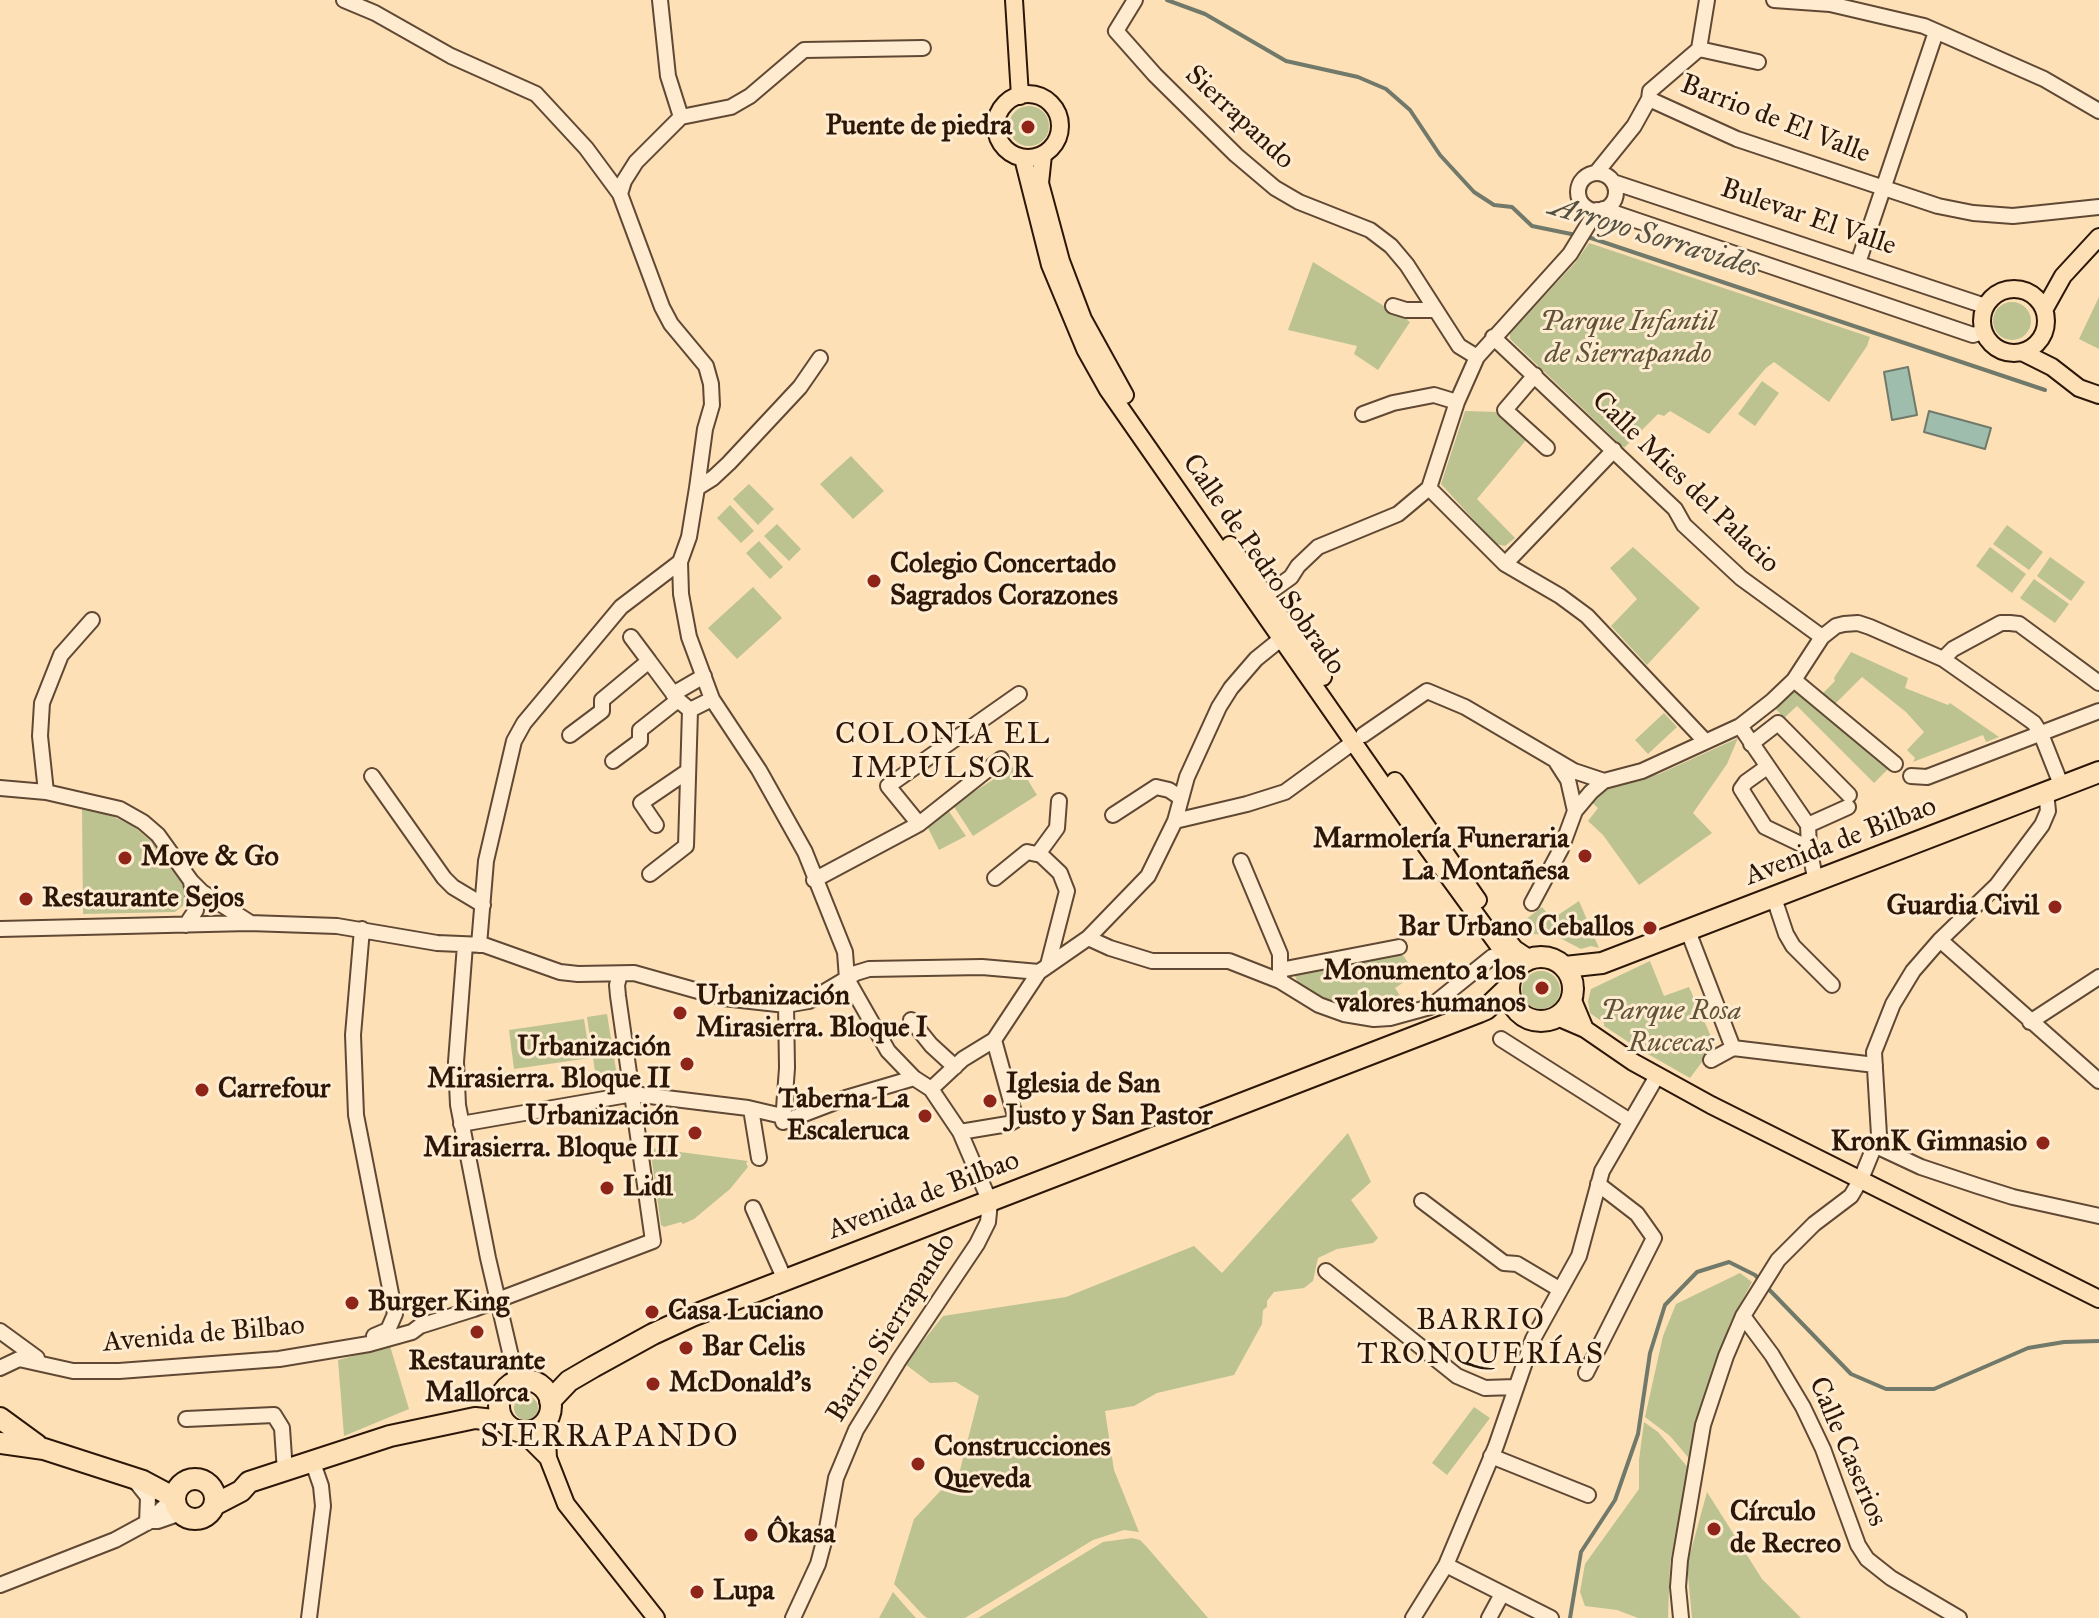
<!DOCTYPE html>
<meta charset="utf-8">
<style>
body{margin:0}
canvas{display:block;background:#fde0b6}
</style>
<canvas width="2099" height="1618"></canvas>
<script>
const context = document.querySelector('canvas').getContext('2d');
context.lineJoin = 'round';
function fillPath(path, color) {
  context.fillStyle = color;
  context.fill(path, 'evenodd');
}
function poly(rows) {
  const path = new Path2D();
  for (const r of rows) {
    if (r.length === 3) {
      path.moveTo(r[0] + r[2], r[1]);
      path.arc(r[0], r[1], r[2], 0, 2 * Math.PI);
      continue;
    }
    path.moveTo(r[0], r[1]);
    for (let i = 2; i < r.length; i += 2) path.lineTo(r[i], r[i + 1]);
  }
  return path;
}
function strokePath(path, color, width, dash) {
  context.strokeStyle = color;
  context.lineWidth = width;
  context.lineCap = dash ? 'butt' : 'round';
  context.setLineDash(dash || []);
  context.stroke(path);
}
function write(font, color, halo, rows, align = 'center') {
  context.font = font + ' "IM FELL Great Primer",serif';
  context.lineWidth = 6;
  context.setLineDash([]);
  context.textBaseline = 'middle';
  context.strokeStyle = halo;
  context.fillStyle = color;
  for (const [text, x, y, turn = 0] of rows) {
    context.save();
    context.translate(x, y);
    context.rotate((+turn || 0) * Math.PI / 180);
    context.textAlign = isNaN(turn) ? turn : align;
    if (halo) context.strokeText(text, 0, 0);
    context.fillText(text, 0, 0);
    context.restore();
  }
}
fillPath(poly([
 [1029,126,20],
 [1589,243,1870,337,1867,346,1829,402,1774,362,1766,368,1709,434,1670,411,1664,416,1658,414,1624,448,1510,339,1510,333,1575,263],
 [1313,262,1400,316,1403,313,1409,317,1407,320,1410,322,1378,370,1354,354,1357,346,1288,330],
 [2099,297,2099,349,2079,339],
 [2012,321,19],
 [1762,381,1779,393,1755,426,1738,414],
 [1465,411,1498,412,1527,439,1477,499,1515,538,1505,546,1496,544,1441,484],
 [851,456,884,491,853,519,820,484],
 [749,484,774,509,758,525,733,499],
 [730,505,754,531,741,543,717,518],
 [777,524,801,549,789,561,764,536],
 [2007,525,2043,552,2029,570,1993,544],
 [759,541,783,567,770,579,746,553],
 [1633,547,1700,608,1647,665,1611,626,1637,599,1610,568],
 [1990,547,2026,574,2012,593,1976,566],
 [2050,557,2085,582,2071,601,2037,576],
 [2034,579,2069,604,2055,623,2020,598],
 [753,587,782,618,737,659,708,628],
 [1851,652,1908,678,1905,688,1948,705,1950,703,1999,737,1986,742,1983,735,1913,762,1915,758,1907,750,1924,732,1906,712,1862,677,1835,704,1823,693,1835,681,1834,678],
 [1793,689,1889,768,1874,783,1797,706,1784,718,1775,708],
 [1664,713,1677,727,1648,754,1635,740],
 [1738,738,1727,764,1693,813,1712,833,1639,885,1603,835,1588,821,1598,808,1588,799,1614,786,1659,774],
 [1018,764,1037,795,973,836,953,805],
 [82,808,108,814,133,826,157,846,182,883,186,896,184,905,175,912,83,914],
 [948,810,966,836,939,850,927,826],
 [1579,901,1599,948,1591,946,1581,949,1554,935,1531,934,1521,923,1542,907,1552,919],
 [1400,951,1416,974,1395,988,1407,1006,1394,1011,1359,1011,1330,1003,1300,987,1294,974],
 [1650,961,1664,996,1689,987,1717,1050,1702,1062,1690,1078,1639,1049,1604,1026,1604,1023,1590,1013,1588,1001,1591,989],
 [1541,990,19],
 [607,1014,618,1082,597,1085,587,1017],
 [584,1019,590,1058,514,1069,509,1030],
 [1348,1133,1371,1182,1351,1200,1378,1238,1373,1243,1337,1249,1318,1258,1313,1281,1304,1288,1274,1292,1267,1301,1267,1307,1263,1310,1262,1324,1234,1375,1157,1393,1134,1406,1105,1411,1114,1470,1139,1532,1124,1530,1093,1540,965,1618,927,1618,923,1615,894,1584,914,1519,960,1470,979,1396,956,1382,930,1383,905,1364,943,1316,1066,1297,1194,1246,1222,1273],
 [650,1148,748,1161,746,1163,748,1167,730,1189,694,1219,683,1224,681,1222,664,1227,661,1225],
 [1740,1273,1752,1282,1729,1325,1693,1463,1670,1436,1645,1417,1663,1336,1676,1304],
 [390,1346,409,1409,344,1436,338,1360],
 [526,1408,12],
 [1474,1407,1490,1418,1447,1475,1432,1463],
 [1644,1422,1658,1432,1690,1470,1670,1563,1668,1618,1638,1618,1617,1610,1585,1606,1580,1592,1585,1564,1639,1489,1639,1460],
 [1707,1492,1762,1579,1801,1618,1692,1618,1687,1565],
 [1132,1538,1140,1540,1146,1546,1208,1618,978,1618,1103,1542],
 [893,1592,906,1607,916,1618,879,1618]
]), '#bcc391');
const water = poly([
 [1908,367,1917,415,1892,420,1884,372,1908,367],
 [1929,411,1991,428,1985,449,1924,432,1929,411]
]);
fillPath(water, '#9fbdac');
strokePath(water, '#717a6a', 2);
strokePath(poly([
 [1167,0,1205,14,1286,61,1358,77,1386,89,1410,110,1440,155,1474,192,1494,205,1512,207,1532,226,1576,235],
 [1585,236,2045,390],
 [1570,1618,1581,1552,1615,1500,1638,1434,1650,1353,1665,1305,1697,1272,1729,1262,1755,1275,1851,1374,1886,1389,1934,1389,2028,1348,2064,1342,2099,1341]
]), '#717a6a', 4);
const minor = poly([
 [344,0,375,13,451,56,536,94,586,148,620,194,662,307,671,324,706,366,711,384,712,405,705,429,697,488,689,537,680,562,681,594,689,637,712,699,759,770,805,852,845,952,847,979,888,1051,914,1078,931,1089,960,1132,990,1202,988,1222,977,1244,899,1360,856,1430,836,1478,826,1534,818,1564,793,1618],
 [660,0,668,76,681,117],
 [1135,0,1116,31,1155,75,1236,155,1275,188,1299,202,1370,230,1391,246,1407,265,1459,346,1477,357],
 [1774,0,1830,4,1924,26,2044,79,2099,111],
 [1699,49,1758,62],
 [1649,99,1737,139,1938,206,1973,213,2013,216,2099,207],
 [1596,173,1634,126,1649,99,1650,91,1699,49,1707,0],
 [1597,192,19],
 [1613,182,1985,306],
 [620,194,624,181,636,162,681,117,731,107,750,96,804,50,923,48],
 [1603,209,1973,335,1983,332],
 [1858,263,1936,32],
 [1393,306,1406,310,1435,310],
 [1493,337,1675,509,1684,525,1741,578,1822,637],
 [1535,375,1505,410,1547,448],
 [1363,414,1393,403,1434,395,1457,402],
 [697,488,713,478,729,463,800,387,820,358],
 [1429,488,1505,564,1560,596,1587,616,1705,741],
 [1505,564,1614,450],
 [1266,595,1291,577,1298,566,1318,547,1398,514,1429,488,1457,402,1477,357,1570,254,1597,210],
 [631,637,649,661],
 [1943,659,1953,649,2001,623,2010,623,2019,624,2099,683],
 [1794,680,1895,764],
 [673,694,704,676],
 [1740,726,1808,825,1809,848,1816,882],
 [570,735,602,711,602,700,649,661,678,700,690,710],
 [1363,735,1427,691,1465,707,1574,771,1604,781],
 [1751,744,1778,723,1849,795],
 [613,761,640,741,640,730,678,700],
 [1557,763,1568,780,1575,811],
 [1767,767,1746,782,1741,789,1765,827,1809,848],
 [372,776,444,878,453,887,483,905],
 [1911,776,1927,777,2099,711],
 [0,788,46,792,120,809,143,822,158,835,191,881,202,892,249,922],
 [46,792,40,736,42,703,61,655,92,620],
 [1113,815,1156,787,1169,790,1181,798],
 [1175,821,1247,804,1285,792,1355,741],
 [919,824,888,786,1019,694],
 [656,825,641,803,688,771],
 [1808,825,1848,807],
 [1038,854,1057,828,1059,801],
 [1241,861,1280,954,1280,981],
 [650,874,686,846,690,710,712,699],
 [995,878,1027,852,1041,855,1060,873,1067,891,1048,965],
 [814,880,919,824,1001,759],
 [1774,898,1786,934,1793,946,1832,985],
 [1532,903,1561,849,1575,811,1591,792,1604,781,1642,771,1740,726,1772,701,1794,680,1822,637,1836,626,1844,624,1858,623,1870,627,1943,659,2020,713,2034,723,2041,734,2062,787],
 [186,925,196,910,191,882],
 [0,929,249,923,337,926,437,943,484,945,560,972,578,974,634,973,723,998,786,1005,809,1001,856,973,869,969,982,967,1039,972],
 [362,929,353,1035,356,1115,395,1314,388,1330,374,1336],
 [1688,931,1733,1048],
 [1088,938,1110,948,1152,961,1229,961,1280,981,1319,1005,1344,1014,1374,1019,1390,1018,1430,1007,1492,957,1504,953],
 [1940,940,2099,1081],
 [465,945,456,1062,458,1105,488,1258,517,1382],
 [479,945,486,861,514,741,524,723,621,607,680,562],
 [1280,970,1399,947],
 [786,1005,787,1068,783,1122,846,1098,914,1078],
 [911,1020,931,1045,955,1067],
 [2030,1022,2099,977],
 [1501,1039,1630,1121],
 [1711,1060,1733,1048,1875,1065],
 [931,1089,963,1059,994,1040,1039,972,1088,938,1148,876,1175,821,1187,777,1219,707,1231,688,1256,659,1282,638],
 [751,1109,759,1158],
 [461,1124,633,1094,748,1108,782,1116],
 [960,1132,1008,1124,1014,1121,1015,1116,994,1040],
 [1876,1146,1921,1167,1978,1186,2013,1197,2099,1216],
 [1422,1201,1504,1263,1517,1264,1559,1289],
 [753,1208,785,1280],
 [1326,1271,1457,1376,1485,1388,1515,1387],
 [1743,1316,1772,1355,1803,1407,1823,1449,1858,1545,1867,1559,1891,1578,1959,1618],
 [0,1331,37,1358],
 [0,1368,19,1359,73,1371,119,1371,279,1359,369,1344,412,1332,420,1326,474,1309,653,1241,618,996,617,985,620,974],
 [1586,1373,1654,1238,1637,1214,1598,1184],
 [186,1419,274,1415,282,1428,285,1472],
 [1491,1456,1588,1495],
 [136,1482,148,1497,147,1523],
 [150,1521,158,1521,181,1513],
 [1446,1565,1551,1618],
 [0,1585,115,1540,150,1521,166,1505,176,1502],
 [309,1618,323,1506,321,1486,313,1463],
 [1413,1618,1446,1565,1496,1446,1533,1339,1579,1256,1602,1171,1657,1076],
 [1489,1618,1502,1594],
 [1681,1618,1678,1587,1680,1560,1703,1425,1726,1356,1743,1316,1778,1260,1814,1224,1851,1196,1861,1179,1879,1135,1874,1052,1893,1004,1913,971,1940,940,1997,885,2042,825,2048,811,2046,792]
]);
const major = poly([
 [1014,0,1020,96],
 [1028,126,32],
 [1043,155,1040,183,1061,261,1083,319,1125,395],
 [1023,158,1050,265,1085,349,1108,390,1418,835,1504,953,1511,977],
 [2014,321,32],
 [2044,310,2063,276,2099,237],
 [2022,352,2052,367,2079,388,2099,395],
 [1230,545,1323,677],
 [1395,781,1478,900],
 [1501,932,1515,949,1530,959],
 [1572,998,1585,1029],
 [1557,1017,1585,1029,1633,1062,1711,1105,2099,1299],
 [546,1422,548,1458,566,1504,656,1618],
 [522,1432,548,1458]
]);
const highway = poly([
 [1541,989,32],
 [1565,967,1602,963,2099,772],
 [525,1406,26],
 [550,1401,569,1381,593,1367,653,1334,692,1316,1479,1012,1486,1009,1509,987],
 [0,1418,37,1445],
 [0,1443,44,1449,143,1481,175,1498],
 [195,1499,20],
 [214,1505,241,1491,249,1482,390,1436,475,1418,503,1421]
]);
strokePath(minor, '#604834', 18);
strokePath(major, '#2c1608', 20);
strokePath(highway, '#2c1608', 24);
strokePath(minor, '#feebd0', 14);
strokePath(major, '#fde0b6', 16);
strokePath(highway, '#fde0b6', 20);
for (const [x, y, r, color] of [
 [1028,127,8,"#8f2418"],
 [874,581,8,"#8f2418"],
 [1585,856,8,"#8f2418"],
 [125,858,8,"#8f2418"],
 [26,899,8,"#8f2418"],
 [2055,907,8,"#8f2418"],
 [1650,928,8,"#8f2418"],
 [1542,988,8,"#8f2418"],
 [680,1013,8,"#8f2418"],
 [687,1064,8,"#8f2418"],
 [202,1090,8,"#8f2418"],
 [990,1101,8,"#8f2418"],
 [925,1116,8,"#8f2418"],
 [695,1133,8,"#8f2418"],
 [2043,1143,8,"#8f2418"],
 [607,1188,8,"#8f2418"],
 [352,1303,8,"#8f2418"],
 [652,1312,8,"#8f2418"],
 [477,1332,8,"#8f2418"],
 [686,1348,8,"#8f2418"],
 [653,1384,8,"#8f2418"],
 [918,1464,8,"#8f2418"],
 [1714,1529,8,"#8f2418"],
 [751,1535,8,"#8f2418"],
 [697,1592,8,"#8f2418"]
]) {
  const dot = new Path2D();
  dot.arc(x, y, r, 0, 2 * Math.PI);
  context.fillStyle = color;
  context.fill(dot);
  strokePath(dot, '#feebd0', 3);
}
write('28px', '#2c1608', '#feebd0', [
 ["Sierrapando",1239,118,43],
 ["Barrio de El Valle",1775,120,21],
 ["Bulevar El Valle",1808,218,19],
 ["Calle Mies del Palacio",1685,483,44],
 ["Calle de Pedro Sobrado",1263,565,55],
 ["Avenida de Bilbao",1841,842,-21],
 ["Avenida de Bilbao",924,1196,-21],
 ["Barrio Sierrapando",892,1328,-58],
 ["Avenida de Bilbao",204,1335,-5],
 ["Calle Caserios",1847,1452,67]
]);
write('bold 28px', '#2c1608', '#feebd0', [
 ["Puente de piedra",1012,127,"right"],
 ["Colegio Concertado",890,565],
 ["Sagrados Corazones",890,597],
 ["Marmolería Funeraria",1569,840,"right"],
 ["La Montañesa",1569,872,"right"],
 ["Move & Go",141,858],
 ["Restaurante Sejos",42,899],
 ["Guardia Civil",2039,907,"right"],
 ["Bar Urbano Ceballos",1634,928,"right"],
 ["Monumento a los",1526,972,"right"],
 ["valores humanos",1526,1004,"right"],
 ["Urbanización",696,997],
 ["Mirasierra. Bloque I",696,1029],
 ["Urbanización",671,1048,"right"],
 ["Mirasierra. Bloque II",671,1080,"right"],
 ["Iglesia de San",1006,1085],
 ["Justo y San Pastor",1006,1117],
 ["Carrefour",218,1090],
 ["Taberna La",909,1100,"right"],
 ["Escaleruca",909,1132,"right"],
 ["Urbanización",679,1117,"right"],
 ["Mirasierra. Bloque III",679,1149,"right"],
 ["KronK Gimnasio",2027,1143,"right"],
 ["Lidl",623,1188],
 ["Burger King",368,1303],
 ["Casa Luciano",668,1312],
 ["Bar Celis",702,1348],
 ["Restaurante",477,1362,"center"],
 ["Mallorca",477,1394,"center"],
 ["McDonald's",669,1384],
 ["Construcciones",934,1448],
 ["Queveda",934,1480],
 ["Círculo",1730,1513],
 ["de Recreo",1730,1545],
 ["Ôkasa",767,1535],
 ["Lupa",713,1592]
], 'left');
write('italic 28px', '#5e5338', '#feebd0', [
 ["Parque Infantil",1628,323],
 ["de Sierrapando",1628,355],
 ["Parque Rosa",1671,1012],
 ["Rucecas",1671,1044]
]);
write('italic 30px', '#545041', '#feebd0', [
 ["Arroyo Sorravides",1654,238,17]
]);
context.letterSpacing = '2px';
write('30px', '#2c1608', '#feebd0', [
 ["COLONIA EL",943,736],
 ["IMPULSOR",943,770],
 ["BARRIO",1481,1322],
 ["TRONQUERÍAS",1481,1356]
]);
context.letterSpacing = '0px';
context.letterSpacing = '2px';
write('32px', '#2c1608', '#feebd0', [
 ["SIERRAPANDO",610,1438]
]);
context.letterSpacing = '0px';
</script>
